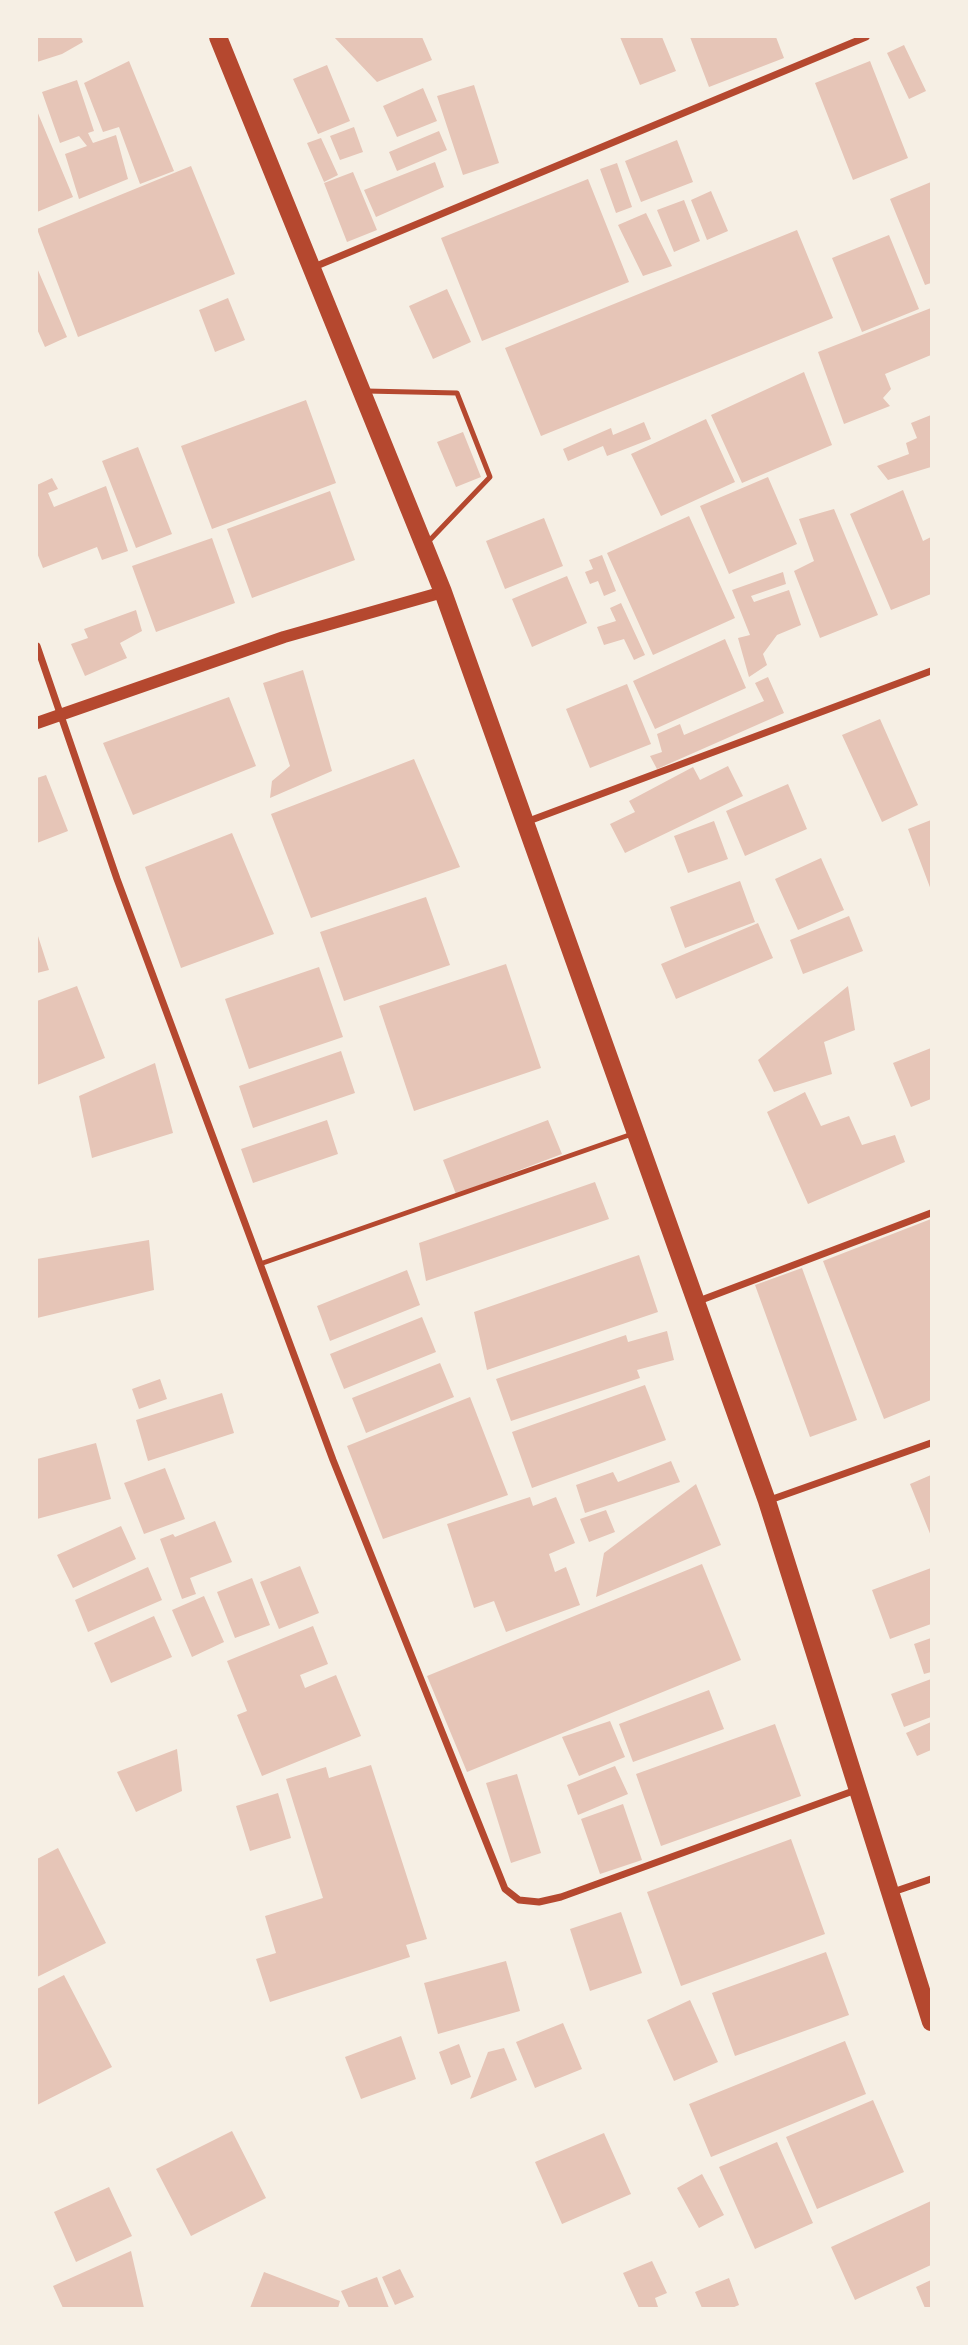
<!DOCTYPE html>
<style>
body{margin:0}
#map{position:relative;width:968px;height:2345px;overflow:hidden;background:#f6efe4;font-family:"Exo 2",sans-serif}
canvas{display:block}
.frame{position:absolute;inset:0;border:38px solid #f6efe4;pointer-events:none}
</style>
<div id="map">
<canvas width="968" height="2345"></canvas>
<div class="frame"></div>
</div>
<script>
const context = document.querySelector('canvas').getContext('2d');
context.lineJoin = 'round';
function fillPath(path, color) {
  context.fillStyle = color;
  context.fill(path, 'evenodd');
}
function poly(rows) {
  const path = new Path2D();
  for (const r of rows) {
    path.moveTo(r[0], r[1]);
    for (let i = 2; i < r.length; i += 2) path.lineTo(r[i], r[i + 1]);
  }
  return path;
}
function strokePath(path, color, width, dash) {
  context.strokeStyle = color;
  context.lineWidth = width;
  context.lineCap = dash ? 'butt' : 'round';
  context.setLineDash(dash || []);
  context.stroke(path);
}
fillPath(poly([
 [37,37,81,37,83,42,62,54,37,62],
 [334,37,422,37,432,60,377,82],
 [620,37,662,37,676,71,640,85],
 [690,37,776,37,784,58,709,87],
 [904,45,926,91,909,99,887,53],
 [129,61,174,171,140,184,119,127,103,132,84,83],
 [870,61,908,158,853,180,815,83],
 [327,65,350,121,318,134,293,79],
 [77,80,94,131,88,133,93,143,116,135,128,179,79,199,65,154,87,146,79,136,60,143,42,92],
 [474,85,499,163,463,175,437,96],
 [423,88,437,121,397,137,383,106],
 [37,111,73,197,37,212],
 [354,127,363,152,340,160,330,136],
 [439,131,447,150,397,171,389,152],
 [321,138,338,175,324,182,307,143],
 [677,140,693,182,641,202,625,161],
 [435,162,444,187,376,217,364,190],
 [617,163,632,207,616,213,600,169],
 [191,166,235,274,78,337,37,229],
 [353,172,377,230,347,242,324,183],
 [588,179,629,282,482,341,441,238],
 [931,182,931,283,925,285,890,199],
 [711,191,728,231,707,240,691,200],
 [684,200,700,241,674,252,657,210],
 [646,213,672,266,643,276,618,225],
 [797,230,833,318,541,436,505,348],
 [889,235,919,309,862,332,832,258],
 [37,268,67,337,45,347,37,329],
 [447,289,471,342,433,359,409,306],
 [228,298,245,340,215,352,199,310],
 [931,308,931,355,885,374,891,389,883,398,890,406,844,424,818,352],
 [804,372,832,445,742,483,711,415],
 [306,400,336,483,212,529,181,446],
 [931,415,931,467,888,480,877,466,909,454,906,443,917,438,911,423],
 [706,419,735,482,661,516,631,454],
 [644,422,651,439,607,456,603,446,568,461,563,449,611,428,613,435],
 [463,432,481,477,456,487,437,442],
 [138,447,172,534,136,548,102,461],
 [768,477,797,544,729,574,700,506],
 [52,478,58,489,48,493,54,507,106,486,128,551,102,560,97,547,43,568,37,553,37,485],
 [903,490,923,541,931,537,931,594,891,610,850,514],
 [330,491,355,560,252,598,227,529],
 [834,509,878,615,820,638,794,571,814,561,799,519],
 [689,516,735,618,653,655,607,553],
 [544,518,563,566,505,589,486,541],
 [212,538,235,603,156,632,132,566],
 [602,555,616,591,604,596,598,581,590,584,585,572,593,569,589,560],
 [783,572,786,584,751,596,754,602,789,590,801,625,777,635,763,654,767,665,749,677,738,638,750,635,732,590],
 [567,576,587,623,532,647,512,599],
 [621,603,645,655,634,660,624,639,604,645,597,627,616,621,610,608],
 [136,610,142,631,120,643,127,658,85,676,71,644,88,638,84,629],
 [725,639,746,688,655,729,633,681],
 [303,670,332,771,270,798,272,781,290,766,263,683],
 [768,677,784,713,657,769,650,756,662,752,657,734,680,724,684,735,764,701,755,683],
 [627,684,651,744,590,768,566,709],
 [229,697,256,766,133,815,103,743],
 [880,719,918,805,882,822,842,735],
 [414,759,460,867,311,918,271,814],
 [728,766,743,796,625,853,610,824,635,812,629,801,693,767,700,780],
 [46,775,68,831,37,843,37,778],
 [788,784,807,829,745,856,726,811],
 [931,820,931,890,908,829],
 [714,821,728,859,688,873,674,836],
 [232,833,274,934,181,968,145,867],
 [821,858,844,910,798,930,775,879],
 [740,881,755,922,685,948,670,907],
 [426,897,450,965,344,1001,320,932],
 [849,916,863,951,803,974,790,940],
 [758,923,773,958,676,999,661,964],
 [37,933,49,970,37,973],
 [506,964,541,1068,414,1111,379,1006],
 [319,967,343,1037,249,1069,225,999],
 [77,986,105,1058,37,1085,37,1001],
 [848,986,855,1030,824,1042,832,1074,774,1092,758,1060],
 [931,1048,931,1099,911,1107,893,1063],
 [341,1051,355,1093,253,1128,239,1086],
 [155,1063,173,1133,92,1158,79,1096],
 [805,1092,821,1126,849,1116,862,1145,895,1135,905,1162,808,1204,767,1112],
 [327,1120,338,1154,253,1183,241,1149],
 [548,1120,562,1154,456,1194,443,1160],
 [595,1182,609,1219,426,1281,419,1243],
 [931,1219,931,1400,884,1419,823,1261],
 [149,1240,154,1290,37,1318,37,1259],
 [639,1255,658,1312,487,1370,474,1312],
 [802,1268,857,1420,810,1437,755,1285],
 [407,1270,420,1305,330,1341,317,1306],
 [422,1317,436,1352,344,1389,330,1354],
 [667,1331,674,1360,637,1370,640,1378,511,1421,496,1379,626,1335,628,1342],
 [440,1363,454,1397,366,1433,352,1398],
 [160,1379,167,1399,139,1409,132,1389],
 [645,1385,666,1440,532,1488,512,1432],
 [222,1393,234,1433,148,1461,136,1420],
 [470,1397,508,1495,383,1539,347,1446],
 [96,1443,111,1499,37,1519,37,1459],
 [671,1461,680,1482,585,1513,576,1485,613,1472,618,1482],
 [165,1468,185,1519,144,1534,124,1483],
 [931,1475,931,1536,910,1484],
 [696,1484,721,1545,596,1597,604,1553],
 [530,1497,533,1506,556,1497,575,1543,549,1554,555,1572,566,1567,580,1605,506,1632,494,1601,474,1608,447,1524],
 [606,1510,615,1532,589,1542,580,1519],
 [215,1521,232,1562,190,1578,196,1594,182,1599,160,1539,173,1534,175,1537],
 [121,1526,136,1559,73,1588,57,1555],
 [702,1564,741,1660,467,1772,427,1676],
 [300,1566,319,1613,279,1629,260,1582],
 [148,1567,162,1600,88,1632,75,1600],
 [931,1568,931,1624,890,1639,872,1590],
 [252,1578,270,1625,235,1638,217,1592],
 [204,1596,224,1642,192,1657,172,1610],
 [154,1616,172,1657,111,1683,94,1643],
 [313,1626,328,1664,300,1675,305,1688,336,1675,361,1736,262,1776,237,1715,247,1711,227,1661],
 [931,1638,931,1672,924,1674,914,1644],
 [931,1679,931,1717,904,1727,891,1694],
 [709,1690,724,1729,633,1762,619,1724],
 [610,1721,625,1757,579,1776,562,1737],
 [931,1722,931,1750,917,1756,906,1733],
 [775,1724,801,1796,661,1846,636,1774],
 [177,1749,182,1791,136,1812,117,1772],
 [371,1765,427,1939,406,1945,410,1957,270,2002,256,1959,276,1953,265,1916,323,1898,286,1779,326,1767,329,1778],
 [615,1766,628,1794,578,1815,567,1785],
 [517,1774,541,1853,511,1863,486,1783],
 [278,1793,291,1838,250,1851,236,1806],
 [623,1804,642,1860,600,1874,581,1819],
 [791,1839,825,1934,681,1986,647,1892],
 [58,1848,106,1943,37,1977,37,1859],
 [621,1912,642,1973,590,1991,570,1929],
 [826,1952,849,2015,735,2056,712,1993],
 [506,1961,520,2011,438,2034,424,1983],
 [64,1975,112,2067,37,2105,37,1989],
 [690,2000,718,2062,674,2081,647,2020],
 [563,2023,582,2069,535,2088,516,2042],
 [401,2036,416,2079,361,2099,345,2057],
 [845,2041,866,2094,711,2157,689,2104],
 [459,2044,471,2077,451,2085,439,2052],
 [504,2048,517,2080,470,2099,488,2052],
 [873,2100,904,2172,817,2209,786,2137],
 [232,2131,266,2198,191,2236,156,2169],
 [604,2133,631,2194,562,2224,535,2162],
 [777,2142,813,2223,755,2249,719,2167],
 [702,2174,724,2215,699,2228,677,2188],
 [109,2187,132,2236,76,2262,54,2212],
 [931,2201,931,2265,855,2300,831,2247],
 [131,2251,144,2308,63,2308,53,2286],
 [652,2261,667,2293,655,2298,658,2307,639,2308,623,2273],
 [400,2269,414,2297,395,2305,382,2277],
 [264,2272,340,2301,338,2308,250,2308],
 [377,2277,389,2308,349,2308,341,2291],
 [729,2278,739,2305,732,2308,702,2308,695,2292],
 [931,2280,931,2308,925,2308,916,2287]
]), '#e6c5b7');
strokePath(poly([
 [366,391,457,393,490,477,428,542],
 [260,1264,632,1134]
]), '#b5482f', 5);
strokePath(poly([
 [314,267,866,37],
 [37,646,117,879,333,1460,505,1889,519,1900,539,1902,561,1897,856,1790],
 [526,822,931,671],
 [696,1302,931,1213],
 [767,1501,931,1443],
 [890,1893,931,1879]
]), '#b5482f', 7);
strokePath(poly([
 [37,723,284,637,443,592]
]), '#b5482f', 12);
strokePath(poly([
 [218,37,443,592,767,1501,931,2022]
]), '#b5482f', 18);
</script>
